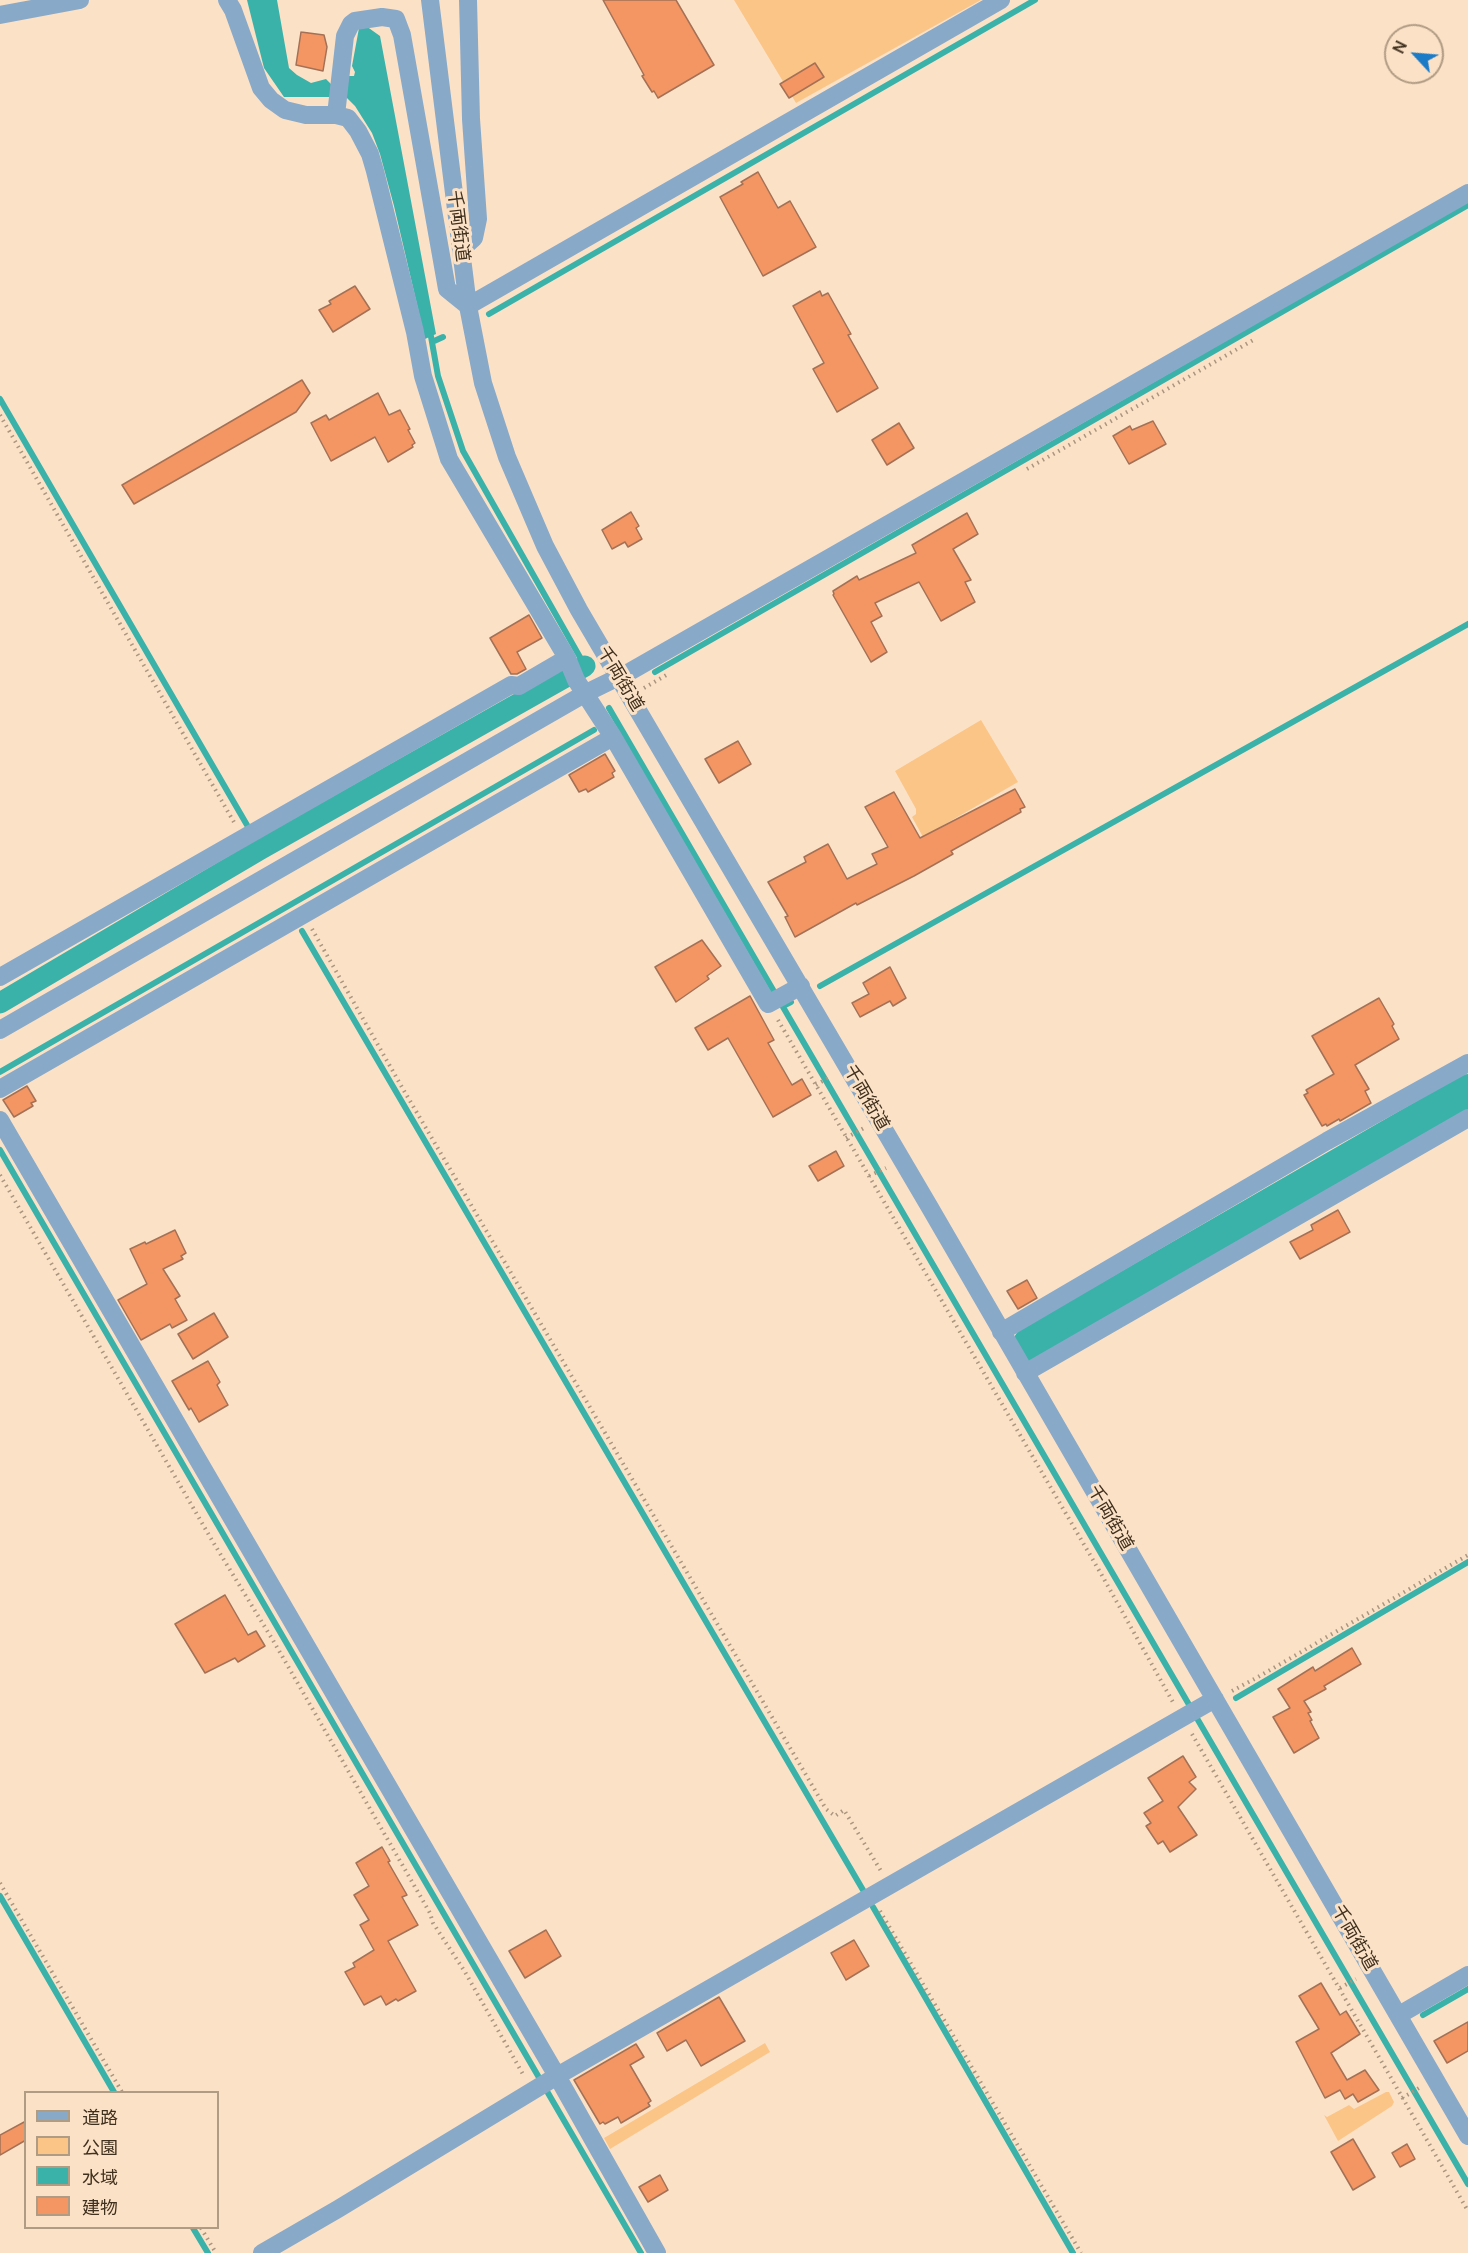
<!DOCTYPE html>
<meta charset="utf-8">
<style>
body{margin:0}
#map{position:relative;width:1468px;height:2253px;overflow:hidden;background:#fbe2c7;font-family:Manrope,"Noto Sans JP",sans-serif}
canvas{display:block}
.legend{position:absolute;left:24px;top:2091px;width:195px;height:138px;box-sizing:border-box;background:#fbe2c7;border:2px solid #b09b83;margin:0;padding:8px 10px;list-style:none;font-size:18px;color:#40301e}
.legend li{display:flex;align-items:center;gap:12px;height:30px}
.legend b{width:30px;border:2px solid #b09b83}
.north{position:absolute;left:1384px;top:24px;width:60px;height:60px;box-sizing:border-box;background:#fbe2c7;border:2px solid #b09b83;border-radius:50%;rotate:296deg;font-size:16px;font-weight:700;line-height:24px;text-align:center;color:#40301e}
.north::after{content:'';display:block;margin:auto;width:21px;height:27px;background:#1c7bc7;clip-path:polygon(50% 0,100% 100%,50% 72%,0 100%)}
</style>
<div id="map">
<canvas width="1468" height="2253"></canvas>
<ul class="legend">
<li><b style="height:8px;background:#89a9c9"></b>道路</li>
<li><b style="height:16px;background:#fcc588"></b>公園</li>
<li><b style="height:16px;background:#3ab2aa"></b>水域</li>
<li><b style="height:16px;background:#f39663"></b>建物</li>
</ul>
<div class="north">N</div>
</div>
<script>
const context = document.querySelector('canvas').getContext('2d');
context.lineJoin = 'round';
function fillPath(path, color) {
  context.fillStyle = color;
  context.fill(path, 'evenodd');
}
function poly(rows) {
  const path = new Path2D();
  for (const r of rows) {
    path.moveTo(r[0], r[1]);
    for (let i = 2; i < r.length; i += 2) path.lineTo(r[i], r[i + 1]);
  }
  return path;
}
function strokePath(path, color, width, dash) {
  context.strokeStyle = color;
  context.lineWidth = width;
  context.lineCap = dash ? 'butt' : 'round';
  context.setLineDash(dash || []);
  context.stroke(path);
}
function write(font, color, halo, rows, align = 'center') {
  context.font = font + ' Manrope,"Noto Sans JP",sans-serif';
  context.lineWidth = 6;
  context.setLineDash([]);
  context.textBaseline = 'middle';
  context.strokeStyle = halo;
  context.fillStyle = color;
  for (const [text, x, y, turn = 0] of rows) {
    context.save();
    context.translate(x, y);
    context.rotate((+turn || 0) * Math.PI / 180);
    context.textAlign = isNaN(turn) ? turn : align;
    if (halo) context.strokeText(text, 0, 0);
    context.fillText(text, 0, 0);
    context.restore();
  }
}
fillPath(poly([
 [734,0,981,0,796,103],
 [981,720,1018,782,923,837,912,817,916,814,916,809,895,771],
 [765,2043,770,2052,610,2149,604,2138],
 [1386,2092,1389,2092,1394,2102,1392,2106,1338,2141,1324,2115,1327,2117,1349,2105,1354,2109]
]), '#fcc588');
fillPath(poly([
 [247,0,277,0,289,68,297,75,311,83,326,79,332,85,349,76,354,76,355,72,352,66,359,28,366,26,380,36,436,334,425,339,394,206,380,154,372,133,355,106,346,97,284,97,264,68]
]), '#3ab2aa');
strokePath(poly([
 [489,314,1035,0],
 [430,331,438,376,463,451,585,666],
 [432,342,443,337],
 [0,399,247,825],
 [655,672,1468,205],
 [609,708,1468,2184],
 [258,843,261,849],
 [302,931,863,1890],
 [820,986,1468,624],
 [783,1006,791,1002],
 [0,1072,594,730],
 [0,1150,641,2253],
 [1236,1698,1468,1562],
 [0,1896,114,2092],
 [873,1907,1073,2253],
 [1423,2015,1468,1989],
 [193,2228,208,2253]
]), '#3ab2aa', 6);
strokePath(poly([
 [0,1003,261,849,585,666]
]), '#3ab2aa', 21);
strokePath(poly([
 [1031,1344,1468,1092]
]), '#3ab2aa', 36);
const building = poly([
 [603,0,676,0,714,65,658,98,654,91,652,92,642,76,644,75,603,0],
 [301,32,324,35,327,47,323,71,296,65,301,32],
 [815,63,824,77,789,98,780,84,815,63],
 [758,172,778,208,790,201,816,247,763,276,720,197,743,184,741,182,758,172],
 [355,286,370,309,333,332,319,310,331,304,329,301,355,286],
 [820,291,822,296,828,293,851,334,848,335,878,388,837,412,813,369,824,363,793,306,820,291],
 [302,380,310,393,296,412,134,504,122,485,302,380],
 [378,393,389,415,400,410,410,429,408,430,415,443,412,445,413,447,388,462,375,437,331,461,311,423,326,415,329,420,378,393],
 [1153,421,1166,444,1129,464,1113,436,1130,426,1132,430,1153,421],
 [899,423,914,448,887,465,872,440,899,423],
 [631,512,639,526,636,528,642,539,628,547,625,542,612,549,602,530,631,512],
 [967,513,978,534,953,549,971,580,965,582,975,602,941,621,919,582,875,603,882,616,871,622,887,652,871,662,833,595,834,594,833,591,857,576,859,580,916,553,912,545,967,513],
 [529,615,542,638,517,652,526,669,517,674,511,674,490,638,529,615],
 [738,741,751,764,719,783,705,759,738,741],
 [605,754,615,771,612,773,614,777,588,792,586,789,579,792,569,775,605,754],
 [1015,789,1025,807,1020,809,1021,812,951,851,953,854,914,876,857,905,856,903,795,937,785,917,788,916,768,882,806,862,804,857,828,844,847,879,877,864,872,854,888,847,865,807,894,792,920,838,1015,789],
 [702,940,721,966,707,976,709,979,676,1002,655,967,702,940],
 [890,967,906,998,893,1006,890,1001,860,1017,852,1003,869,994,863,983,890,967],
 [750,996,774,1040,768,1043,792,1085,802,1079,811,1095,773,1117,728,1038,708,1050,695,1028,750,996],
 [1379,998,1394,1024,1392,1026,1399,1039,1355,1065,1369,1089,1365,1091,1371,1103,1340,1121,1339,1119,1327,1126,1326,1124,1322,1126,1304,1095,1308,1093,1306,1090,1334,1074,1312,1036,1379,998],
 [27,1086,36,1101,31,1103,33,1106,14,1117,3,1100,27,1086],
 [836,1151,844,1166,818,1181,809,1166,836,1151],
 [1338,1210,1350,1232,1300,1259,1290,1242,1313,1230,1311,1225,1338,1210],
 [175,1230,186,1253,181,1256,183,1259,163,1269,180,1296,175,1299,187,1320,172,1328,170,1324,141,1340,118,1300,147,1284,130,1249,145,1242,146,1244,175,1230],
 [1027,1280,1037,1298,1018,1309,1007,1291,1027,1280],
 [214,1313,228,1337,193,1359,178,1334,214,1313],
 [208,1361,220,1382,217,1385,228,1405,199,1422,191,1408,189,1410,172,1381,208,1361],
 [225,1595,248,1635,256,1631,265,1646,238,1662,235,1658,205,1673,175,1624,225,1595],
 [1352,1648,1361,1664,1324,1686,1326,1689,1304,1701,1311,1712,1308,1713,1312,1720,1310,1721,1319,1738,1294,1753,1273,1717,1290,1708,1278,1689,1313,1667,1315,1671,1352,1648],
 [1183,1756,1196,1777,1189,1782,1196,1789,1178,1807,1197,1835,1170,1852,1163,1841,1158,1844,1146,1826,1151,1823,1144,1813,1163,1801,1148,1778,1183,1756],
 [382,1847,390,1861,388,1862,407,1895,402,1897,418,1925,388,1941,416,1991,398,2001,396,1999,386,2005,381,1996,364,2005,345,1972,355,1967,353,1963,374,1950,360,1925,369,1920,354,1895,369,1886,356,1863,382,1847],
 [546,1930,561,1956,525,1978,509,1951,546,1930],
 [854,1940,869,1966,846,1980,831,1953,854,1940],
 [1321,1983,1340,2015,1346,2011,1360,2034,1331,2053,1347,2080,1365,2070,1379,2090,1358,2102,1353,2094,1345,2099,1340,2090,1325,2098,1296,2042,1319,2029,1299,1996,1321,1983],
 [719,1997,745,2041,701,2066,686,2040,667,2051,657,2033,719,1997],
 [1468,2022,1468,2051,1447,2063,1434,2041,1468,2022],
 [636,2044,644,2057,630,2065,651,2101,648,2103,650,2106,621,2123,618,2117,605,2124,603,2122,600,2124,574,2080,636,2044],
 [26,2121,26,2140,0,2155,0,2135,26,2121],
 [1353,2139,1375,2177,1353,2190,1331,2152,1353,2139],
 [1407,2144,1415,2159,1400,2167,1392,2153,1407,2144],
 [660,2175,668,2190,648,2202,639,2187,660,2175]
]);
fillPath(building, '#f39663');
strokePath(building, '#a47156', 1.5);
strokePath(poly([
 [0,415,235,824],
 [1027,469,1255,339],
 [644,688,668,674],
 [312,929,403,1089,826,1809,835,1816,844,1810,881,1871],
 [778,1020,1100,1572,1174,1704],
 [816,1085,831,1076],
 [846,1138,864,1128],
 [0,1175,213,1542,274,1642,430,1913,433,1923,465,1972,524,2076],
 [869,1176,886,1168],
 [1232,1691,1258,1677,1468,1555],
 [1192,1734,1468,2211],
 [0,1883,122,2092],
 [880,1911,1081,2253],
 [1340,1988,1356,1979],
 [1402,2098,1419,2088],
 [201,2228,216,2253]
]), '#aa957e', 4, [1.5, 4.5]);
strokePath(poly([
 [227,0,233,10,261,88,271,100,285,110,306,115,336,115,348,118,358,131,370,154,375,171,415,332,423,376,449,459,567,658],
 [430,0,468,306,483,383,507,457,545,546,579,610,929,1206,1468,2136],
 [0,15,80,0],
 [336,115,345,36,351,24,355,21,382,17,396,19,402,35,447,289,468,306,1001,0],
 [461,250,474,238,478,219,471,119,468,0],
 [0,977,511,685,519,686,567,658,576,680,613,737,768,1004,801,986],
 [0,1030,586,693,631,671,1468,193],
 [0,1089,613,737],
 [0,1120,557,2076,657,2253],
 [1001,1332,1327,1141,1468,1063],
 [1025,1373,1468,1118],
 [1399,2015,1468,1975],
 [262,2253,338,2209,557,2076,1215,1699]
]), '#89a9c9', 18);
write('18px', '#40301e', '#fbe2c7', [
 ["千両街道",458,226,83],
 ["千両街道",620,679,59],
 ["千両街道",866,1098,60],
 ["千両街道",1110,1518,60],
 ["千両街道",1354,1938,60]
]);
</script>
